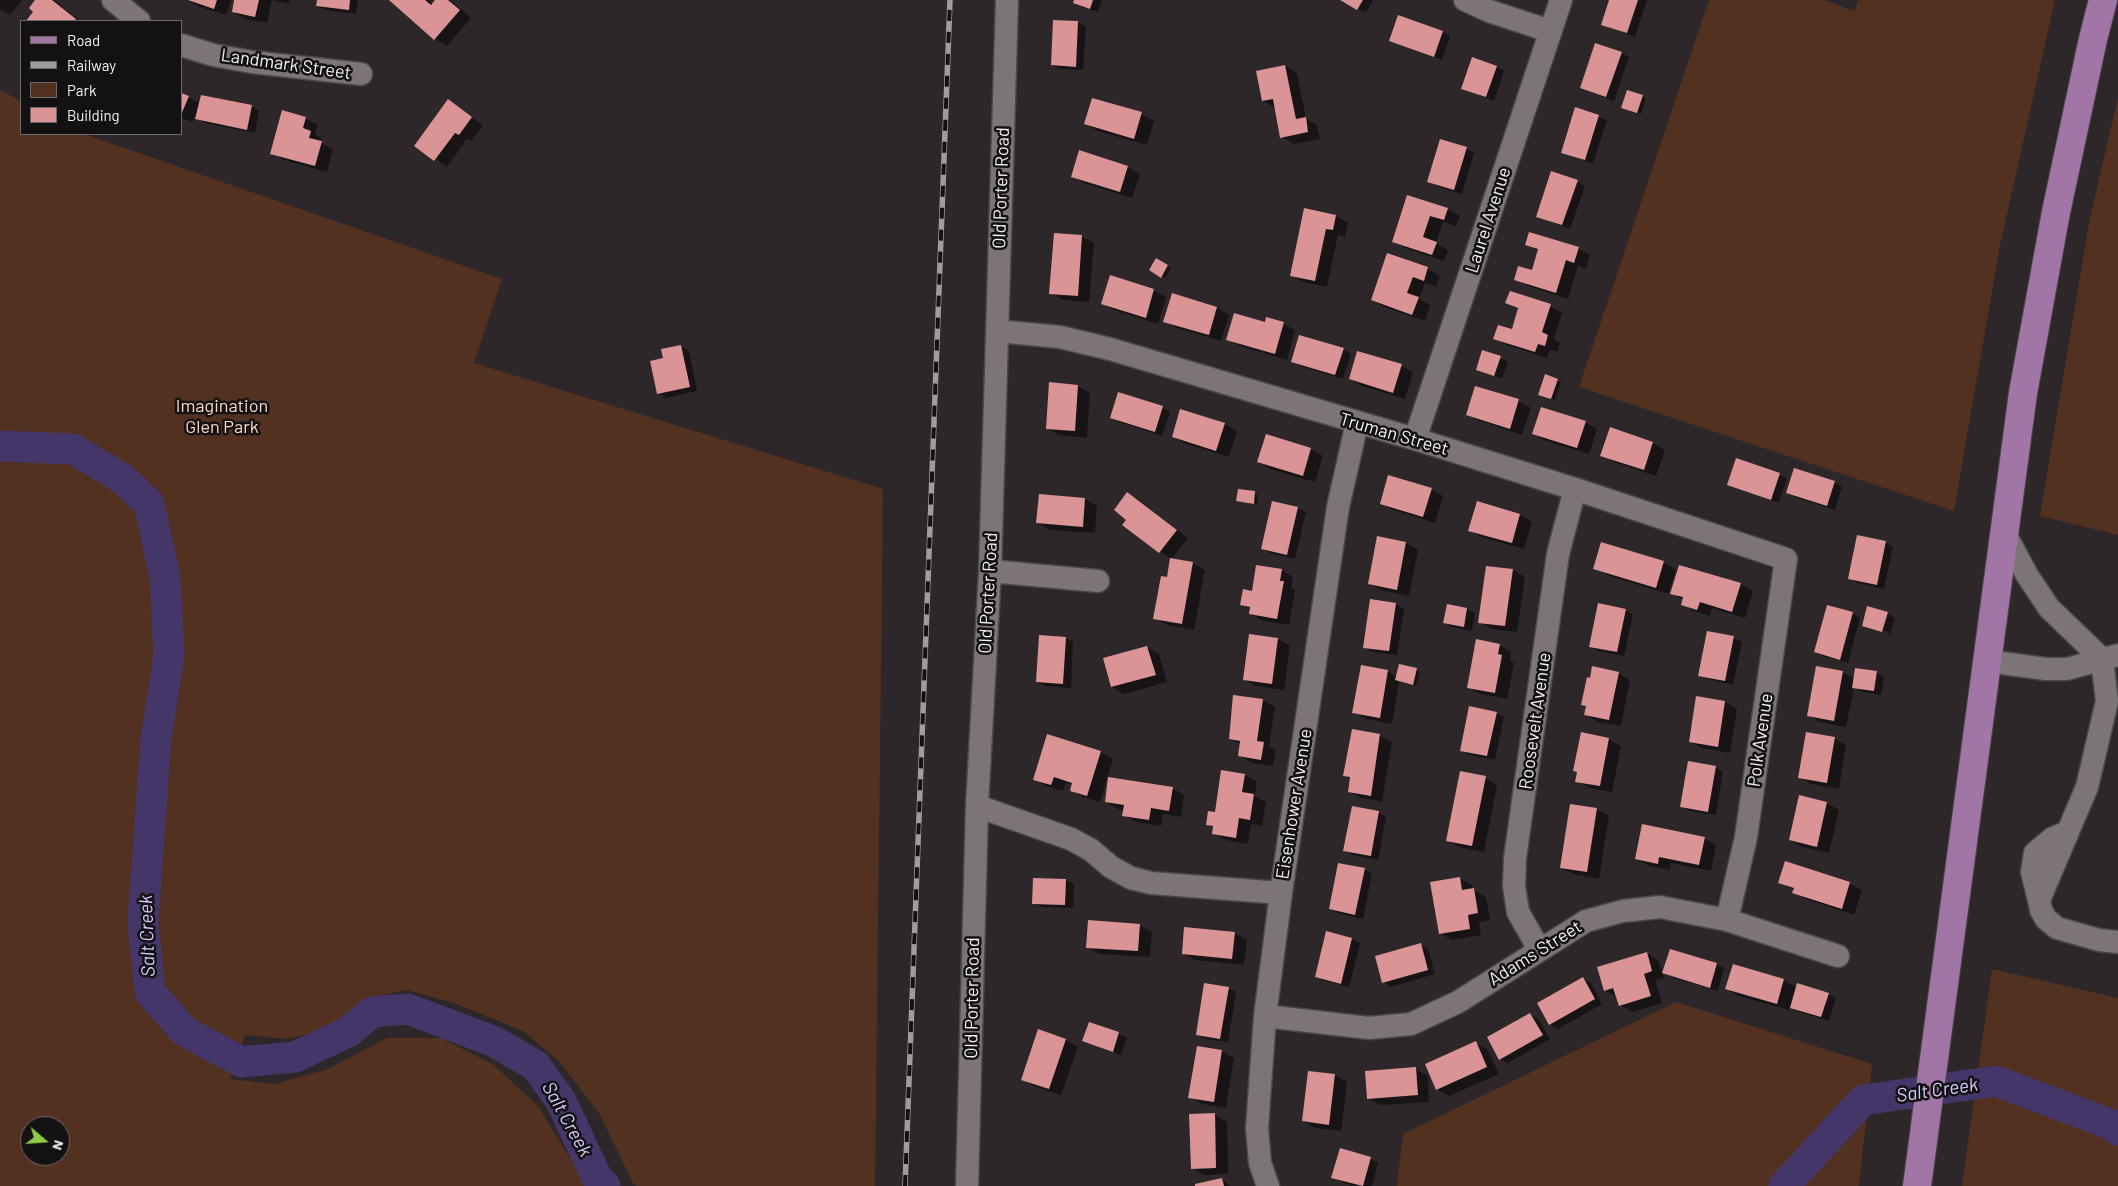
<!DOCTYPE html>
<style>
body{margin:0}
#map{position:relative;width:2118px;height:1186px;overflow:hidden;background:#2d2729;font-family:Barlow,sans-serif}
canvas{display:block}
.legend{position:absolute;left:20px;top:20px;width:162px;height:115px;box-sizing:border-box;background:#131112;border:1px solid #6d6a6c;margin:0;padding:6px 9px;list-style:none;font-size:15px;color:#f4f0f2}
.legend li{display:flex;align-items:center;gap:10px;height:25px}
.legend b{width:25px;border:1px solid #6d6a6c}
.north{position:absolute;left:20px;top:1116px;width:50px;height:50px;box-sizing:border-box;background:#131112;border:1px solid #6d6a6c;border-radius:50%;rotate:108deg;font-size:14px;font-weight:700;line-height:20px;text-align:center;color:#f4f0f2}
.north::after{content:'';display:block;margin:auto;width:18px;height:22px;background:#8ecd42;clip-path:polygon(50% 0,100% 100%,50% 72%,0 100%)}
</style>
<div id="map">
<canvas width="2118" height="1186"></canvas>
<ul class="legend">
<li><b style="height:6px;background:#a175a5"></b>Road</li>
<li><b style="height:6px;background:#a19c9e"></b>Railway</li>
<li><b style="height:14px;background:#533121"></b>Park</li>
<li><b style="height:14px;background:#da9495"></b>Building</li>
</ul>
<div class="north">N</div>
</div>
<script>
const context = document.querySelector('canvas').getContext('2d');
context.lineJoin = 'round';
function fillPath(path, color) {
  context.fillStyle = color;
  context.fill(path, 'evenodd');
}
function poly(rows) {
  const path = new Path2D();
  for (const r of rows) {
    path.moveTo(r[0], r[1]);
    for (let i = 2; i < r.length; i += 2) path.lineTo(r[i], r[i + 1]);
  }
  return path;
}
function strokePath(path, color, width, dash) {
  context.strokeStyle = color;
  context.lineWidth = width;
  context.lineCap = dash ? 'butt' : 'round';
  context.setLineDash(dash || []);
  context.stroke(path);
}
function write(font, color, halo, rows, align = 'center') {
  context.font = font + ' Barlow,sans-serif';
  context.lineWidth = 5;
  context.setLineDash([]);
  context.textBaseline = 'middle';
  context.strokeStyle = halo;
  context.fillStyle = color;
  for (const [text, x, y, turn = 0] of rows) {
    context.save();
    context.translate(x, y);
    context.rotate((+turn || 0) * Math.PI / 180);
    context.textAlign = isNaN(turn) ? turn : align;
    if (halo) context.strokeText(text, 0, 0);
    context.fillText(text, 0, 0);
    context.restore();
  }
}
fillPath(poly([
 [1709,0,1824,0,1855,11,1858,0,2055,0,2000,245,1954,511,1579,387],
 [0,90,21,101,21,134,84,134,502,279,474,363,883,489,875,1186,637,1186,633,1183,599,1113,559,1061,523,1031,457,1004,407,990,370,998,330,1029,287,1039,245,1035,230,1079,275,1084,328,1069,387,1038,441,1038,494,1065,538,1106,587,1186,0,1186],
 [30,1126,60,1126,60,1156,30,1156],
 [2118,97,2118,535,2040,516,2090,218],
 [1992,969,2118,998,2118,1186,1962,1186],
 [1676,1002,1872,1064,1859,1186,1397,1186,1403,1134]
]), '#533121');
fillPath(poly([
 [0,0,22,0,10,15,0,9],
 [37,0,54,0,80,21,27,21,35,12],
 [189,0,231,0,226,15,200,7],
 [236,0,290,0,289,4,272,0,267,23,245,19,233,12],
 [318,0,358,0,356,14,325,10,317,6],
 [391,0,428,0,433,4,437,0,450,0,471,18,447,46,435,39],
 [1075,0,1102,0,1098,12,1082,7,1074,2],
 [1342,0,1373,0,1366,13],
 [1611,0,1647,0,1635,37,1602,24],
 [1078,22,1086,27,1083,70,1060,69,1052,65],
 [1443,32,1450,36,1442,60,1391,40],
 [1621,53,1629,57,1614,101,1581,88],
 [1285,66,1297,73,1306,119,1317,125,1320,139,1294,144,1282,137,1276,108,1263,101],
 [1497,67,1504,71,1494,101,1463,88],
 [1628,91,1646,98,1641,114,1626,109],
 [181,94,200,103,252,107,259,111,255,133,205,123,195,117,193,122,181,118],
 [448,101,483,125,471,141,467,139,447,167,416,145],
 [1576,109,1607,120,1593,164,1563,152],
 [1141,114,1154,121,1147,145,1098,131,1086,124],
 [305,118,318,125,315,134,322,139,321,143,333,149,327,172,284,160,272,153],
 [1466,148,1474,153,1462,194,1436,186,1428,181],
 [1080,152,1128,167,1140,174,1132,198,1084,183,1072,176],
 [1577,181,1585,186,1570,229,1538,216],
 [1408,196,1448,209,1460,216,1456,226,1443,222,1436,243,1448,250,1444,261,1405,248,1393,241],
 [1305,210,1336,216,1348,223,1345,237,1338,235,1327,287,1303,282,1291,275],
 [1081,236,1094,243,1089,302,1063,300,1051,293],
 [1527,244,1578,248,1590,255,1586,269,1578,266,1568,299,1528,286,1516,279,1533,272,1539,251],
 [1388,254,1428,269,1440,276,1436,287,1425,283,1419,299,1430,305,1425,321,1384,307,1372,300],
 [1157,260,1171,268,1165,278,1150,270],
 [1111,276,1154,290,1166,297,1158,324,1114,310,1102,303],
 [1173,294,1217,308,1229,315,1221,341,1177,328,1165,321],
 [1507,303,1550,306,1562,313,1554,339,1560,343,1557,352,1550,350,1547,358,1507,345,1495,338,1512,331,1519,310],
 [1266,323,1283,324,1295,330,1287,360,1240,346,1228,339],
 [681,346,689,351,697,391,666,398,658,393,664,359],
 [1343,349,1351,354,1343,379,1300,366,1292,361],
 [1500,358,1508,362,1502,379,1478,369],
 [1401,365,1413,372,1405,399,1362,386,1350,379],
 [1546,376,1561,382,1555,400,1543,396],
 [1078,386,1090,393,1087,438,1059,435,1047,428],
 [1518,401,1531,408,1522,435,1480,421,1467,414],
 [1162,407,1170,412,1162,436,1119,422,1111,418],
 [1181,411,1225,424,1237,431,1229,457,1186,444,1173,437],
 [1585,422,1597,429,1589,454,1546,441,1534,434],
 [1610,429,1653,443,1665,450,1656,476,1614,462,1602,455],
 [1266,435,1311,449,1323,456,1315,482,1270,469,1258,462],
 [1779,474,1787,478,1779,503,1728,484],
 [1834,482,1842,487,1835,510,1795,497,1787,493],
 [1431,489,1443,496,1435,523,1393,510,1381,503],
 [1240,490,1258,495,1257,505,1238,500],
 [1128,494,1140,501,1188,538,1171,560,1192,563,1205,570,1194,630,1167,625,1155,618,1168,578,1171,559,1124,524,1128,519],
 [1085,499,1097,506,1095,533,1050,530,1038,523],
 [1477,503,1520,515,1532,522,1524,549,1481,537,1469,530],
 [1298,508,1306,512,1295,559,1270,553,1263,549],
 [1378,538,1406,543,1418,550,1409,596,1381,590,1369,583],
 [1885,542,1893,547,1884,589,1857,583,1849,578],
 [1602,544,1664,563,1676,570,1668,594,1607,575,1595,568],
 [1680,566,1741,584,1753,591,1745,618,1712,608,1710,616,1694,611,1682,604,1683,600,1672,593],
 [1281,570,1293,577,1291,588,1295,590,1289,625,1263,621,1250,614,1251,610,1242,605,1253,592],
 [1513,570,1525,577,1517,632,1492,629,1480,622],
 [1371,601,1396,604,1404,609,1397,655,1372,652,1364,647],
 [1467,609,1475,613,1472,631,1452,627,1445,623],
 [1625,610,1633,615,1624,656,1598,651,1590,646],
 [1852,613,1860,618,1848,663,1823,656,1815,652],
 [1887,613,1895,618,1890,635,1871,630,1888,634,1889,632,1870,627,1870,629,1863,625],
 [1708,632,1734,638,1742,642,1733,685,1707,679,1699,675],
 [1065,638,1073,642,1071,688,1045,686,1037,682],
 [1278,639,1290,646,1284,690,1256,686,1244,679],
 [1499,645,1511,652,1510,661,1514,663,1507,699,1480,694,1468,687],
 [1147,647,1159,654,1167,682,1124,694,1112,687],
 [1362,667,1388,671,1397,677,1416,670,1420,672,1416,686,1399,682,1392,724,1366,719,1354,712],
 [1817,667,1843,672,1855,679,1876,672,1884,677,1881,695,1862,692,1854,687,1846,727,1820,722,1808,715],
 [1618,673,1630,680,1621,726,1598,722,1586,715,1587,707,1583,704],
 [1697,697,1725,702,1737,709,1730,753,1702,748,1690,741],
 [1263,700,1275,707,1269,746,1276,750,1273,766,1252,763,1240,756,1241,745,1230,739],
 [1496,713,1504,717,1495,760,1469,755,1461,750],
 [1379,735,1392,742,1382,802,1361,798,1349,791,1351,779,1344,775],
 [1834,738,1846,745,1839,789,1811,784,1799,777],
 [1608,739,1621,746,1612,792,1589,788,1577,781],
 [1101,752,1113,759,1100,802,1083,797,1071,790,1073,785,1066,783,1063,791,1046,786,1034,779],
 [1715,767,1723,772,1716,815,1689,811,1681,806],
 [1245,775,1257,782,1255,796,1266,802,1262,826,1251,824,1248,844,1226,840,1213,833,1214,829,1208,825],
 [1485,778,1497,785,1484,852,1459,847,1447,840],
 [1172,788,1184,795,1181,817,1163,814,1161,826,1136,822,1124,815,1125,810,1118,809,1106,802],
 [1827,803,1839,810,1829,853,1802,847,1790,840],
 [1596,809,1609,816,1599,879,1573,874,1561,868],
 [1378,812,1386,817,1378,860,1353,855,1345,851],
 [1704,838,1716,845,1711,871,1671,863,1670,870,1649,866,1637,859],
 [1786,863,1850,884,1862,890,1854,915,1806,899,1794,892,1794,890,1779,882],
 [1364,869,1372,874,1363,919,1338,913,1330,909],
 [1460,878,1472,885,1473,890,1486,897,1490,920,1479,922,1481,935,1452,940,1440,933],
 [1066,880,1074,884,1073,908,1041,907,1033,903],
 [1139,925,1152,932,1150,957,1099,954,1087,947],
 [1235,933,1247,940,1244,965,1195,960,1183,953],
 [1352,939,1360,943,1349,987,1325,981,1317,977],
 [1421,945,1428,949,1435,974,1391,987,1384,982],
 [1646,953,1658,960,1664,978,1655,980,1662,1003,1632,1012,1620,1005,1617,997,1605,990],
 [1717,964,1724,968,1718,991,1671,977,1664,973],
 [1733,966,1784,980,1797,988,1828,994,1836,998,1829,1021,1799,1012,1790,1007,1789,1010,1739,996,1727,989],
 [1583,979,1591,983,1602,1004,1558,1029,1550,1024,1539,1004],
 [1228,988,1236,992,1228,1042,1205,1039,1197,1034],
 [1530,1014,1538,1019,1550,1039,1508,1063,1500,1059],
 [1090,1023,1127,1037,1121,1055,1084,1041],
 [1066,1040,1078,1047,1061,1095,1034,1086,1022,1079],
 [1476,1043,1488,1050,1499,1074,1449,1096,1437,1089],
 [1198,1047,1222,1051,1234,1058,1226,1108,1202,1104,1190,1097],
 [1415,1069,1428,1076,1429,1102,1380,1105,1368,1098],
 [1309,1072,1335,1075,1347,1082,1341,1131,1315,1128,1303,1121],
 [1215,1115,1227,1122,1228,1174,1204,1175,1192,1168],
 [1340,1150,1371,1159,1378,1163,1372,1186,1352,1186,1332,1178],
 [1222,1179,1230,1186,1196,1186]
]), '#0007');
strokePath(poly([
 [0,446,73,449,123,479,149,504,165,577,169,656,156,738,143,922,150,992,184,1031,241,1062,295,1057,348,1032,372,1012,408,1009,495,1042,536,1066,561,1101,597,1178,605,1186],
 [1784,1186,1863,1100,1996,1081,2112,1125,2118,1130]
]), '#443668', 31);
fillPath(poly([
 [35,0,52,0,76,19,75,21,26,21,33,12,29,8],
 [188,0,217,0,214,9],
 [234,0,259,0,255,17,232,12],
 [317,0,350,0,349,10,316,6],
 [389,0,425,0,431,5,435,0,448,0,460,10,434,40],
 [1074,0,1093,0,1090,9,1073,3],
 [1340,0,1363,0,1357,10],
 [1609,0,1638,0,1627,33,1601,25],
 [1398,15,1443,31,1434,57,1389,41],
 [1053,20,1078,21,1076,67,1051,65],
 [1595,43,1622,52,1606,97,1580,88],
 [1472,57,1497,66,1486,97,1461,89],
 [1285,65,1296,119,1306,117,1308,132,1280,138,1273,99,1262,101,1256,71],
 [1627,90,1643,95,1637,113,1621,108],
 [181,93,189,96,181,115],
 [201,95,252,105,247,130,195,119],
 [1092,98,1142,112,1134,139,1084,124],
 [448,99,472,117,459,135,455,133,434,161,414,146],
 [1575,107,1599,115,1585,160,1561,153],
 [282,110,306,117,303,128,311,131,309,138,322,141,315,166,270,154],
 [1440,139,1467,147,1454,190,1427,182],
 [1079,150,1128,166,1120,192,1071,177],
 [1551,171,1578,180,1562,225,1536,217],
 [1407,195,1448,208,1444,220,1430,216,1423,237,1437,242,1432,255,1392,242],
 [1304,208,1336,215,1333,230,1326,229,1315,281,1290,276],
 [1529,232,1579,247,1574,263,1566,260,1556,293,1514,280,1518,266,1532,270,1538,249,1525,245],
 [1054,233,1082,235,1078,296,1049,294],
 [1387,253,1428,267,1424,281,1413,277,1407,293,1419,297,1412,315,1371,300],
 [1156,258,1168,265,1161,278,1149,270],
 [1110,275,1154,289,1146,318,1101,304],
 [1510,291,1551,304,1542,332,1548,335,1545,346,1538,344,1535,352,1493,339,1498,325,1512,329,1518,308,1505,303],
 [1172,293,1217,307,1209,335,1163,322],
 [1234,313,1265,322,1266,317,1284,322,1275,354,1226,340],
 [1299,335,1344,348,1335,375,1291,362],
 [681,345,690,387,657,394,650,361,663,358,661,349],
 [1482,350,1501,356,1494,376,1476,370],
 [1357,351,1402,364,1393,393,1349,379],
 [1545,374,1558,379,1551,399,1538,395],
 [1049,382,1078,385,1075,431,1046,429],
 [1475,386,1519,399,1510,429,1466,415],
 [1118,392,1163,406,1155,432,1110,418],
 [1541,407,1586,421,1577,448,1532,434],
 [1180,409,1225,423,1216,451,1172,437],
 [1610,427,1653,442,1644,470,1600,456],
 [1266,434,1311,448,1303,476,1257,462],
 [1736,458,1780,473,1771,500,1727,485],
 [1794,468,1835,481,1827,506,1786,493],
 [1388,475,1432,488,1423,517,1380,504],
 [1238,489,1255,491,1254,504,1236,501],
 [1127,492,1177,530,1159,553,1122,525,1126,520,1114,510],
 [1039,494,1085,498,1083,527,1036,523],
 [1272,501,1298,507,1287,555,1261,549],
 [1477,501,1520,514,1512,543,1468,531],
 [1857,535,1886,541,1877,585,1848,579],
 [1377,536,1406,542,1397,590,1368,584],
 [1601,542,1664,561,1656,588,1593,569],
 [1170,558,1193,562,1182,624,1153,619,1161,576,1167,577],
 [1256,565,1282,569,1280,581,1284,581,1277,619,1249,614,1250,607,1240,605,1243,589,1252,591],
 [1679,565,1741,583,1732,612,1700,602,1697,610,1681,605,1683,597,1670,594],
 [1486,566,1513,569,1505,626,1478,623],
 [1370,599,1396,603,1389,651,1363,648],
 [1598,603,1626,609,1617,652,1589,647],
 [1447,604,1467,608,1464,627,1443,623],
 [1827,605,1853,612,1840,660,1814,652],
 [1867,606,1888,612,1882,632,1862,626],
 [1707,631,1734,636,1725,681,1698,676],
 [1249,634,1278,638,1272,684,1243,680],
 [1039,635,1066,637,1063,684,1036,682],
 [1476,639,1500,644,1498,654,1502,655,1495,693,1467,688],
 [1147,646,1156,675,1111,687,1103,658],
 [1399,664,1417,668,1413,685,1395,680],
 [1361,665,1388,670,1380,718,1352,713],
 [1592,666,1619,672,1609,720,1584,715,1586,706,1581,705,1587,677,1590,678],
 [1816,666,1843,671,1834,721,1807,716],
 [1855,668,1877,671,1874,691,1852,688],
 [1233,695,1263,699,1257,741,1264,742,1261,760,1238,756,1240,741,1229,739],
 [1696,696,1725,701,1718,747,1689,742],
 [1469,706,1497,712,1487,756,1460,751],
 [1352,729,1380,734,1371,796,1348,792,1350,777,1343,776],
 [1581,732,1609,738,1600,786,1575,782,1577,772,1573,771],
 [1806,732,1835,737,1827,783,1798,778],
 [1047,734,1101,751,1087,796,1070,791,1072,783,1054,777,1051,785,1033,780],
 [1688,761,1716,766,1708,812,1680,807],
 [1221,770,1245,774,1242,792,1254,794,1250,820,1239,818,1236,838,1212,834,1213,826,1206,825,1208,811,1215,812],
 [1460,771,1486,776,1472,846,1446,841],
 [1108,777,1173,787,1169,811,1151,808,1149,820,1122,816,1124,805,1105,802],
 [1799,795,1827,802,1817,847,1789,840],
 [1570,804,1597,808,1587,872,1560,868],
 [1352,806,1379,811,1371,856,1343,851],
 [1642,824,1705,837,1699,865,1659,857,1658,864,1635,859],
 [1785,861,1850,882,1842,909,1792,893,1794,888,1778,883],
 [1338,863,1365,868,1355,915,1329,909],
 [1460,877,1462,890,1474,888,1478,913,1468,915,1470,929,1439,934,1430,882],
 [1033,878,1066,879,1065,905,1032,904],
 [1088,920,1140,924,1138,951,1086,948],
 [1184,927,1235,932,1232,959,1182,954],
 [1326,931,1352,938,1341,984,1315,977],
 [1421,943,1428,970,1382,983,1375,956],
 [1670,949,1717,963,1710,988,1662,973],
 [1647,952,1652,971,1644,974,1651,996,1619,1006,1613,988,1604,991,1597,967],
 [1733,964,1784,979,1777,1004,1725,989],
 [1583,977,1595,999,1549,1025,1537,1003],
 [1204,983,1229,987,1220,1039,1196,1035],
 [1797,983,1829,993,1821,1017,1790,1008],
 [1530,1013,1543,1035,1499,1060,1487,1037],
 [1089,1022,1119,1032,1113,1052,1082,1041],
 [1038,1029,1066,1039,1049,1089,1021,1080],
 [1476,1041,1487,1067,1436,1090,1425,1064],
 [1197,1046,1222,1050,1214,1102,1188,1098],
 [1416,1067,1418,1095,1367,1099,1365,1071],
 [1308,1071,1335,1074,1329,1125,1302,1121],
 [1215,1113,1216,1168,1191,1169,1189,1114],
 [1340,1148,1371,1157,1363,1186,1331,1178],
 [1222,1178,1224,1186,1195,1186,1195,1184]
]), '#da9495');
const minor = poly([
 [113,0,139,21],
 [1465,0,1489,11,1550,31],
 [181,45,213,55,252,62,361,74],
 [997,331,1060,337,1110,349,1415,439,1575,489,1786,559,1746,837,1727,920],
 [1415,439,1561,0],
 [2005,534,2027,575,2049,608,2102,659,2107,701,2087,787,2039,900,2041,910,2046,919,2057,928,2099,940,2118,942],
 [990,571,1098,581],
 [1987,661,2046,669,2067,669,2118,655],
 [977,806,1071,839,1091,850,1111,867,1131,878,1151,883,1281,893],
 [2039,900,2032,872,2035,853,2053,838,2068,832],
 [1539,949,1518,912,1514,886,1515,858,1558,554,1575,489],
 [1265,1016,1369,1028,1411,1024,1458,1002,1586,921,1623,911,1660,907,1727,920,1838,956],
 [967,1186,977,806,990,571,1007,0],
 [1268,1186,1260,1163,1257,1128,1265,1016,1281,893,1338,507,1357,423]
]);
const major = poly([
 [1917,1186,2023,393,2056,212,2093,39,2103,0]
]);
strokePath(minor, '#4b4648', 25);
strokePath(major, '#4b4648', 30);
strokePath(minor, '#7c7477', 22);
strokePath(major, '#a175a5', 28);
const rail = poly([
 [905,1186,950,0]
]);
strokePath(rail, '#a19c9e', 5.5);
strokePath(rail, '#131112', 4, [11]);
write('18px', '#f4f0f2', '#131112', [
 ["Landmark Street",286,64,8],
 ["Old Porter Road",1001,188,-88],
 ["Laurel Avenue",1488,220,-72],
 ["Truman Street",1394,434,16],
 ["Old Porter Road",988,593,-87],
 ["Roosevelt Avenue",1535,721,-82],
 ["Polk Avenue",1760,740,-82],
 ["Eisenhower Avenue",1294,804,-81],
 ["Adams Street",1535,953,-32],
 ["Old Porter Road",972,998,-89]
]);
write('18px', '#f9d6c5', '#131112', [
 ["Imagination",222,406],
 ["Glen Park",222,427]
]);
write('italic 19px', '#d6ccfe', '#131112', [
 ["Salt Creek",147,936,-92],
 ["Salt Creek",1937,1090,-8],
 ["Salt Creek",567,1119,61]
]);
</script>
